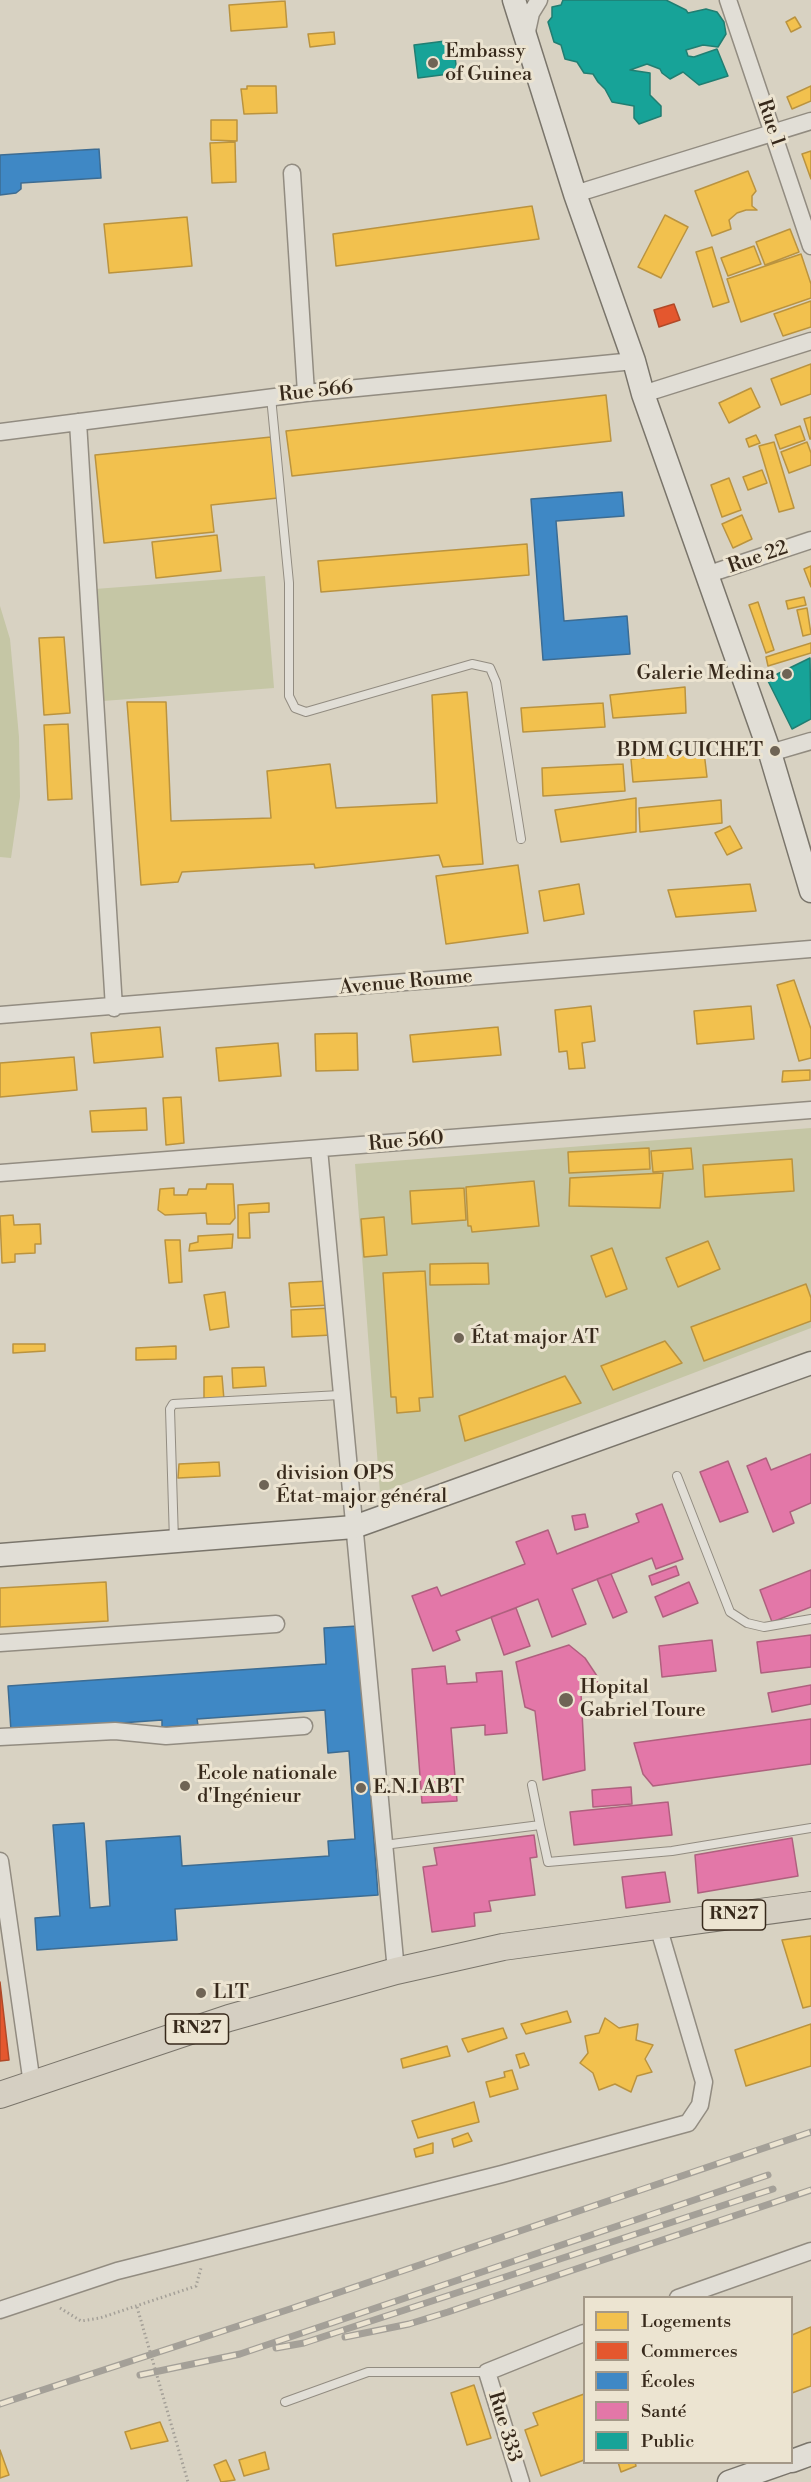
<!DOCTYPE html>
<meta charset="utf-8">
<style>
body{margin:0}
#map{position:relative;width:811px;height:2482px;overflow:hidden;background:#d8d2c2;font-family:"Libre Bodoni",serif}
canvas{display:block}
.legend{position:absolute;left:583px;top:2296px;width:210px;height:168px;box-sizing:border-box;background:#ece4d1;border:2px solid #a49988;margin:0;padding:8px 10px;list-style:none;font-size:18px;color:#37291b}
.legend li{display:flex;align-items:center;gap:12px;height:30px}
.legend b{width:30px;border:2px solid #a49988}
</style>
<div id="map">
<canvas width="811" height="2482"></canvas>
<ul class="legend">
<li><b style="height:16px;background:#f2c14e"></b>Logements</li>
<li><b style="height:16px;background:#e4572e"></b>Commerces</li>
<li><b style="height:16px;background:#3f88c5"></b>Écoles</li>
<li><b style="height:16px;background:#e377a8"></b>Santé</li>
<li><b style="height:16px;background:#17a398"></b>Public</li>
</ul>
</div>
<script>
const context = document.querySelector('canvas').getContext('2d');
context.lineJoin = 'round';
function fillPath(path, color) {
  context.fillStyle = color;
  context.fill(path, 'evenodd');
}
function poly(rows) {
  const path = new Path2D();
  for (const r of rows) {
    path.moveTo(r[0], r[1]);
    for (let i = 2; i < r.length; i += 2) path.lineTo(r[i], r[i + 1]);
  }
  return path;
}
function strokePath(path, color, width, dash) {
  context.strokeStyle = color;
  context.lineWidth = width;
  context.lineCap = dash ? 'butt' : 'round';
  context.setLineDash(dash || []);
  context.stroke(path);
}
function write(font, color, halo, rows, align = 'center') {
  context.font = font + ' "Libre Bodoni",serif';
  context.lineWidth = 6;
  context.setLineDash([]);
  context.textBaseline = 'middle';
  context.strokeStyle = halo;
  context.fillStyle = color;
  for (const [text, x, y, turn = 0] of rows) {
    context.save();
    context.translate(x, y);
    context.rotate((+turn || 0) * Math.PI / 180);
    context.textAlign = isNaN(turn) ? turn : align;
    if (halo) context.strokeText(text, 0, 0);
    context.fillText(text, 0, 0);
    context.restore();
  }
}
fillPath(poly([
 [265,576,274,688,103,701,95,589],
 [0,606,10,639,19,737,20,797,11,858,0,857],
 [811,1128,811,1328,380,1493,355,1164]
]), '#c5c6a5');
const homes = poly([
 [285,1,287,27,231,31,229,5,285,1],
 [795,17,801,27,791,32,786,22,795,17],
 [334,32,335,44,310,47,308,34,334,32],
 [247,86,276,86,277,113,244,114,241,89,247,89,247,86],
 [811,86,811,101,792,109,787,97,811,86],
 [211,120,237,120,237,141,211,140,211,120],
 [235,142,236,182,212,183,210,143,235,142],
 [811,151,811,179,802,154,811,151],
 [748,171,756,191,752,196,752,206,757,210,746,210,737,213,729,220,731,229,712,236,695,191,748,171],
 [532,206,539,239,336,266,333,234,532,206],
 [665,215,688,227,661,278,638,267,665,215],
 [187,217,192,266,109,273,104,224,187,217],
 [790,229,799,252,765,265,756,242,790,229],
 [754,246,761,264,728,276,721,258,754,246],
 [712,247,729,302,713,307,696,252,712,247],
 [801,254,811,284,811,298,741,322,727,279,801,254],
 [811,301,811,327,783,336,774,314,811,301],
 [811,364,811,394,781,405,771,379,811,364],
 [751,388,760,407,729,423,719,403,751,388],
 [606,395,611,441,292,476,286,431,606,395],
 [811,417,811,439,810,439,804,419,811,417],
 [800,426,805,440,780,449,775,435,800,426],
 [756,435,760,443,749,447,746,439,756,435],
 [271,437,278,498,211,505,214,532,104,543,95,455,271,437],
 [774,442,794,508,779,512,759,446,774,442],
 [807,442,811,453,811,465,789,473,781,452,807,442],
 [762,470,767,483,748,490,743,477,762,470],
 [729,478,741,510,722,517,711,485,729,478],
 [742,515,752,539,733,548,722,524,742,515],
 [217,535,221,571,156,578,152,542,217,535],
 [527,544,529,575,321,592,318,561,527,544],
 [811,566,811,587,804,569,811,566],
 [804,597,806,605,788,609,786,601,804,597],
 [758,602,774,650,766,653,749,605,758,602],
 [807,608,811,634,803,636,797,610,807,608],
 [64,637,70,713,44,715,39,638,64,637],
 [811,643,811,653,768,666,766,657,811,643],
 [685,687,686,713,613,718,610,695,685,687],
 [467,692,483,864,443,867,439,855,315,868,314,864,182,872,178,882,141,885,127,702,166,702,171,821,271,818,267,771,330,764,336,808,437,803,432,695,467,692],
 [603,703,605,727,523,732,521,708,603,703],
 [68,724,72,799,48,800,44,725,68,724],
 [704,752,707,777,633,782,631,759,704,752],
 [623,764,625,791,543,796,542,768,623,764],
 [636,798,636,832,561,842,555,810,636,798],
 [721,800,722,823,640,832,639,808,721,800],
 [730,826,742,848,727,855,715,833,730,826],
 [518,865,528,933,446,944,436,876,518,865],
 [579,884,584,914,544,921,539,891,579,884],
 [750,884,756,911,676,917,668,890,750,884],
 [794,980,811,1029,811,1058,799,1061,777,985,794,980],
 [591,1006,595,1041,582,1043,585,1068,569,1069,567,1051,559,1052,555,1010,591,1006],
 [751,1006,754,1039,697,1044,694,1011,751,1006],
 [160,1027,163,1057,94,1063,91,1033,160,1027],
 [498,1027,501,1055,413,1062,410,1035,498,1027],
 [357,1033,358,1070,316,1071,315,1034,357,1033],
 [278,1043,281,1076,219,1081,216,1048,278,1043],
 [74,1057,77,1090,0,1097,0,1063,74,1057],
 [810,1070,810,1080,782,1082,783,1071,810,1070],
 [181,1097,184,1143,166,1145,163,1098,181,1097],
 [146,1108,147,1130,92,1132,90,1111,146,1108],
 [649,1148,650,1169,569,1173,568,1152,649,1148],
 [691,1148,693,1169,653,1172,651,1151,691,1148],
 [792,1159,794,1191,705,1197,703,1165,792,1159],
 [663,1173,660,1208,569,1206,570,1178,663,1173],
 [534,1181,539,1226,472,1232,471,1226,468,1226,466,1187,534,1181],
 [207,1184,233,1184,235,1218,230,1224,207,1224,206,1213,165,1215,158,1210,160,1189,174,1188,174,1195,187,1195,189,1189,206,1189,207,1184],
 [464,1188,466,1220,412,1224,410,1191,464,1188],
 [269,1203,269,1212,249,1213,250,1238,238,1238,238,1205,269,1203],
 [13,1215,14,1225,40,1224,41,1244,35,1244,35,1253,15,1254,15,1262,2,1263,0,1216,13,1215],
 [384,1217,387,1255,364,1257,361,1219,384,1217],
 [233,1234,232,1248,189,1251,190,1244,198,1242,198,1236,233,1234],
 [165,1240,180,1240,182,1282,169,1283,165,1240],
 [708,1241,720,1269,678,1287,666,1258,708,1241],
 [612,1248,627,1289,606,1297,591,1256,612,1248],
 [488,1263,489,1284,430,1285,430,1264,488,1263],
 [425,1271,433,1397,419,1398,420,1411,397,1413,396,1397,391,1397,383,1273,425,1271],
 [328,1281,330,1305,291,1307,289,1283,328,1281],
 [806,1284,811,1298,811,1321,704,1361,691,1327,806,1284],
 [225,1292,229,1327,210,1330,204,1295,225,1292],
 [331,1308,332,1335,292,1337,291,1310,331,1308],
 [665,1341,682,1363,613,1390,601,1366,665,1341],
 [13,1344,45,1344,45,1351,13,1353,13,1344],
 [176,1346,176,1359,136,1360,136,1348,176,1346],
 [264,1367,266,1386,233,1388,232,1368,264,1367],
 [222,1376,224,1400,204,1401,204,1377,222,1376],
 [565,1376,581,1403,465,1441,459,1416,565,1376],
 [219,1462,220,1476,178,1478,179,1464,219,1462],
 [106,1582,108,1621,0,1627,0,1588,106,1582],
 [811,1936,811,2006,803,2008,782,1940,811,1936],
 [567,2011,571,2022,526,2034,521,2024,567,2011],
 [605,2018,619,2028,638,2024,636,2040,653,2045,645,2059,652,2072,637,2076,631,2092,615,2084,599,2090,593,2073,580,2063,588,2053,585,2036,599,2033,605,2018],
 [811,2024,811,2066,746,2086,735,2050,811,2024],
 [503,2028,507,2038,468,2052,462,2039,503,2028],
 [447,2046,450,2056,403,2068,401,2059,447,2046],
 [524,2053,529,2065,520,2068,516,2055,524,2053],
 [512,2070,518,2089,490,2097,486,2082,505,2077,504,2072,512,2070],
 [474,2102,479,2122,418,2138,412,2121,474,2102],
 [468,2133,472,2141,454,2147,452,2139,468,2133],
 [433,2143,433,2153,416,2157,414,2149,433,2143],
 [811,2327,811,2386,792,2393,792,2335,811,2327],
 [474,2385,491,2438,467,2445,451,2393,474,2385],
 [584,2394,584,2460,541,2476,525,2430,538,2425,533,2413,584,2394],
 [160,2422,168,2441,131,2449,125,2432,160,2422],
 [0,2450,9,2475,0,2478,0,2450],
 [265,2452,269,2469,244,2476,239,2460,265,2452],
 [226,2460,235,2480,221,2482,214,2465,226,2460],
 [618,2462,635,2462,636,2466,621,2472,618,2462]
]);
fillPath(homes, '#f2c14e');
strokePath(homes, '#ba933f', 1.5);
const shops = poly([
 [674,304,680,320,659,327,654,310,674,304],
 [0,1982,9,2060,0,2061,0,1982]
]);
fillPath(shops, '#e4572e');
strokePath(shops, '#b04928', 1.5);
const schools = poly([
 [99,149,101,178,21,183,21,189,16,193,0,195,0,155,99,149],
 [622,492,624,516,556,521,564,621,627,616,630,654,543,660,531,499,622,492],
 [358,1626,378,1895,175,1909,177,1940,37,1950,35,1918,60,1916,53,1825,84,1823,90,1908,110,1906,106,1841,180,1836,182,1866,329,1856,328,1841,355,1839,349,1751,328,1753,325,1710,197,1719,198,1725,162,1727,162,1720,11,1731,8,1686,326,1664,324,1628,358,1626]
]);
fillPath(schools, '#3f88c5');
strokePath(schools, '#3d6c92', 1.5);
const health = poly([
 [811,1454,811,1503,790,1512,794,1523,773,1532,747,1466,766,1458,771,1470,811,1454],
 [728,1461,748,1512,720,1522,700,1472,728,1461],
 [662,1504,683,1559,656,1569,652,1558,572,1589,586,1624,552,1637,538,1599,456,1631,460,1640,433,1651,412,1596,437,1587,441,1596,525,1564,516,1542,548,1530,557,1554,639,1522,636,1514,662,1504],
 [585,1514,588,1527,575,1530,572,1516,585,1514],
 [676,1566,679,1575,652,1585,649,1576,676,1566],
 [811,1570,811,1607,772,1622,760,1590,811,1570],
 [611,1574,627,1612,613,1618,597,1579,611,1574],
 [689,1582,698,1603,663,1617,655,1597,689,1582],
 [516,1608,530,1646,504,1655,491,1617,516,1608],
 [811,1635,811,1667,761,1673,757,1642,811,1635],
 [712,1640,716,1671,662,1677,659,1646,712,1640],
 [569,1645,585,1658,597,1676,598,1692,581,1693,585,1770,543,1780,535,1711,525,1707,516,1662,569,1645],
 [445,1666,447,1684,477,1682,476,1673,502,1671,507,1733,485,1735,485,1725,451,1728,457,1801,422,1803,412,1669,445,1666],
 [811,1685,811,1704,772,1712,768,1693,811,1685],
 [811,1719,811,1764,653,1786,643,1774,634,1743,811,1719],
 [631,1787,632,1804,593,1807,592,1790,631,1787],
 [668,1802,672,1835,574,1845,570,1812,668,1802],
 [534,1835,537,1857,530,1858,535,1895,489,1901,491,1911,474,1913,475,1926,432,1932,423,1867,437,1865,434,1848,534,1835],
 [792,1838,798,1876,698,1893,695,1855,792,1838],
 [665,1872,670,1902,626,1908,622,1877,665,1872]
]);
fillPath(health, '#e377a8');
strokePath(health, '#af607e', 1.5);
const public = poly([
 [563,0,666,0,686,10,688,13,706,9,717,12,724,22,726,34,718,47,703,45,686,50,688,56,694,57,717,49,728,76,699,85,683,72,670,79,662,73,660,69,647,64,630,70,650,73,650,95,661,106,661,116,639,124,634,118,634,106,612,102,605,89,598,82,593,74,584,73,577,62,565,59,561,45,554,42,548,22,552,17,552,7,561,5,563,0],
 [453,40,457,73,418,78,414,45,453,40],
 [810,658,811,719,792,729,767,679,810,658]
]);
fillPath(public, '#17a398');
strokePath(public, '#217e72', 1.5);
const lane = poly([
 [271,397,289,583,289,696,295,708,306,712,472,664,490,668,496,682,521,839],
 [677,1476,730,1612,747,1623,764,1627,811,1619],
 [174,1541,170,1409,173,1404,340,1395],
 [540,1825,548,1862,672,1851,811,1828],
 [384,1845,540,1825,532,1785],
 [285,2402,368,2372,487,2372]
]);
const street = poly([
 [728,0,811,246],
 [526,36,531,13,539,0],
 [292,173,306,393],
 [575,194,811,121],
 [643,394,811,341],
 [78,422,114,1008],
 [0,432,306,393,634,361],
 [706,575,811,540],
 [770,753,811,741],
 [0,1015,811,949],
 [319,1149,396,1971],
 [0,1173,811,1110],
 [0,1643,276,1624],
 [0,1737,115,1731,166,1736,304,1726],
 [0,1861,32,2084],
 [678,2298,811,2251],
 [0,2310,117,2271,502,2174,688,2123,700,2105,704,2082,658,1926],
 [521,2482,487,2372,584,2333]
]);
const secondary = poly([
 [514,0,575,194,634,361,643,394,770,753,811,891],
 [0,1555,354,1527,811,1363],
 [792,2461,811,2454],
 [729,2482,786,2462]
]);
const primary = poly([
 [0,2095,229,2018,396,1971,503,1947,811,1905]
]);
strokePath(lane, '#928c81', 10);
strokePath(street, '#928c81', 19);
strokePath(secondary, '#7a756b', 25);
strokePath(primary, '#7a756b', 28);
strokePath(poly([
 [60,2308,81,2321,100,2318,196,2286,201,2268]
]), '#a4a098', 3, [1.5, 3]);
strokePath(lane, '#e1ded6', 8);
strokePath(street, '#e1ded6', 16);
strokePath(secondary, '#e1ded6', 22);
strokePath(primary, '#d5cfc2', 26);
const rail = poly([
 [345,2337,409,2324,448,2312,811,2190],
 [276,2348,304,2343,773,2189],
 [140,2375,240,2354,768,2175],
 [0,2404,290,2309,811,2132]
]);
strokePath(rail, '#a4a098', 7);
strokePath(rail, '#ece4d1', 4.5, [14]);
strokePath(poly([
 [137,2307,188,2482]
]), '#a4a098', 3, [1.5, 3]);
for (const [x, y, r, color] of [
 [433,63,6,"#6f6455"],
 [787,674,6,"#6f6455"],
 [775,751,6,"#6f6455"],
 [459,1338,6,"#6f6455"],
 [264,1485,6,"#6f6455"],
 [566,1700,8,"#6f6455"],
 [185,1786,6,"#6f6455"],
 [361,1788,6,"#6f6455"],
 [201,1993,6,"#6f6455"]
]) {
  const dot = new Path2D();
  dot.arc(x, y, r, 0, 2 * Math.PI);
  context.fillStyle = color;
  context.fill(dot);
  strokePath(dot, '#ece4d1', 2);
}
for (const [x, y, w] of [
 [734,1915,63],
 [197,2029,63]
]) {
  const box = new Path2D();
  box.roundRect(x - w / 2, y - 15, w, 30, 4.5);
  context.fillStyle = '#ece4d1';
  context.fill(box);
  strokePath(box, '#37291b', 1.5);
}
write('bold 18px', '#37291b', null, [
 ["RN27",734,1915],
 ["RN27",197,2029]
]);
write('20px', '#37291b', '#ece4d1', [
 ["Embassy",445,52],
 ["of Guinea",445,75],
 ["Galerie Medina",775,674,"right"],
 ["BDM GUICHET",763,751,"right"],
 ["État major AT",471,1338],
 ["division OPS",276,1474],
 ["État-major général",276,1497],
 ["Hopital",580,1688],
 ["Gabriel Toure",580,1711],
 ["Ecole nationale",197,1774],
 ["d'Ingénieur",197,1797],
 ["E.N.I ABT",373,1788],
 ["L1T",213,1993]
], 'left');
write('20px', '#37291b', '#ece4d1', [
 ["Rue 1",770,123,71],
 ["Rue 566",316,392,-6],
 ["Rue 22",758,558,-19],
 ["Avenue Roume",406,983,-5],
 ["Rue 560",406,1142,-5],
 ["Rue 333",504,2427,73]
]);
</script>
